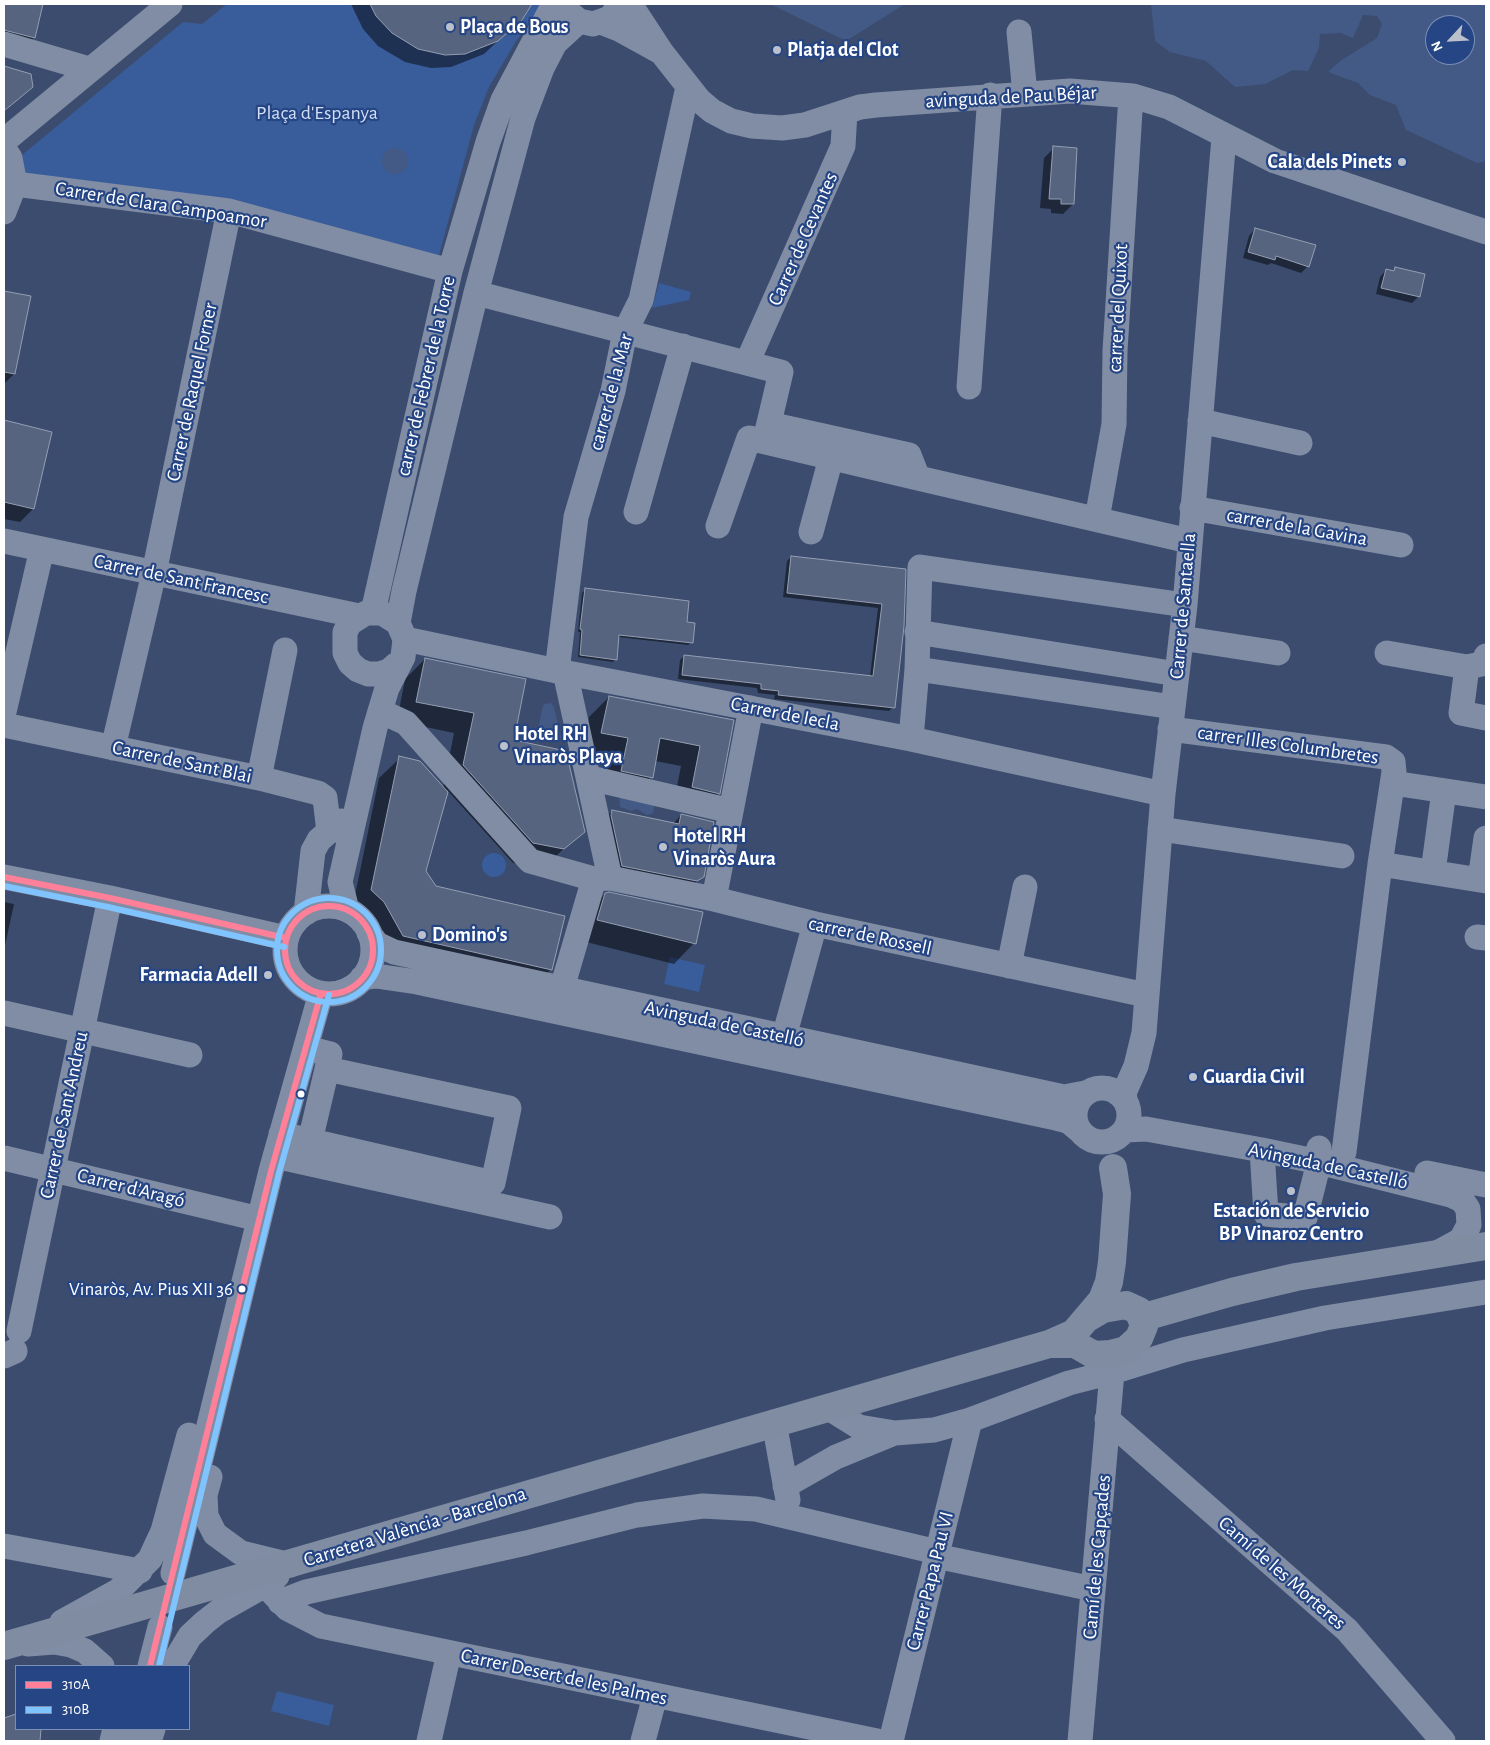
<!DOCTYPE html>
<meta charset="utf-8">
<style>
body{margin:0}
#map{position:relative;width:1490px;height:1745px;overflow:hidden;background:#3b4c6e;font-family:"Alegreya Sans",sans-serif}
canvas{display:block}
.frame{position:absolute;inset:0;border:5px solid #fff;pointer-events:none}
.legend{position:absolute;left:15px;top:1665px;width:175px;height:65px;box-sizing:border-box;background:#254584;border:1px solid #7c8fb5;margin:0;padding:6px 9px;list-style:none;font-size:15px;color:#fff}
.legend li{display:flex;align-items:center;gap:10px;height:25px}
.legend b{width:25px;border:1px solid #7c8fb5}
.north{position:absolute;left:1425px;top:15px;width:50px;height:50px;box-sizing:border-box;background:#254584;border:1px solid #7c8fb5;border-radius:50%;rotate:245deg;font-size:14px;font-weight:700;line-height:20px;text-align:center;color:#fff}
.north::after{content:'';display:block;margin:auto;width:18px;height:22px;background:#bac0cc;clip-path:polygon(50% 0,100% 100%,50% 72%,0 100%)}
</style>
<div id="map">
<canvas width="1490" height="1745"></canvas>
<div class="frame"></div>
<ul class="legend">
<li><b style="height:6px;background:#ff8098"></b>310A</li>
<li><b style="height:6px;background:#80c4ff"></b>310B</li>
</ul>
<div class="north">N</div>
</div>
<script>
const context = document.querySelector('canvas').getContext('2d');
context.lineJoin = 'round';
function fillPath(path, color) {
  context.fillStyle = color;
  context.fill(path, 'evenodd');
}
function poly(rows) {
  const path = new Path2D();
  for (const r of rows) {
    if (r.length === 3) {
      path.moveTo(r[0] + r[2], r[1]);
      path.arc(r[0], r[1], r[2], 0, 2 * Math.PI);
      continue;
    }
    path.moveTo(r[0], r[1]);
    for (let i = 2; i < r.length; i += 2) path.lineTo(r[i], r[i + 1]);
  }
  return path;
}
function strokePath(path, color, width, dash) {
  context.strokeStyle = color;
  context.lineWidth = width;
  context.lineCap = dash ? 'butt' : 'round';
  context.setLineDash(dash || []);
  context.stroke(path);
}
function write(font, color, halo, rows, align = 'center') {
  context.font = font + ' "Alegreya Sans",sans-serif';
  context.lineWidth = 4.5;
  context.setLineDash([]);
  context.textBaseline = 'middle';
  context.strokeStyle = halo;
  context.fillStyle = color;
  for (const [text, x, y, turn = 0] of rows) {
    context.save();
    context.translate(x, y);
    context.rotate((+turn || 0) * Math.PI / 180);
    context.textAlign = isNaN(turn) ? turn : align;
    if (halo) context.strokeText(text, 0, 0);
    context.fillText(text, 0, 0);
    context.restore();
  }
}
fillPath(poly([
 [227,4,370,4,376,16,392,33,418,49,445,55,465,54,498,41,522,20,531,4,544,4,516,41,489,87,474,125,438,259,25,175,22,155,183,22,202,24],
 [659,283,691,292,689,300,652,308],
 [494,865,12],
 [670,957,705,965,699,992,664,984],
 [277,1691,334,1705,329,1726,271,1711]
]), '#395c9a');
fillPath(poly([
 [770,4,905,4,846,41],
 [1151,4,1486,4,1486,161,1477,163,1406,130,1396,105,1370,95,1358,83,1328,72,1340,61,1377,38,1382,24,1377,16,1363,15,1353,38,1341,33,1320,34,1319,48,1308,71,1293,70,1265,84,1235,87,1206,61,1170,52,1155,41],
 [1435,25,1465,25,1465,55,1435,55],
 [395,161,13],
 [551,703,554,707,561,738,557,739,537,736,542,709,544,704],
 [619,795,655,803,653,813,647,815,637,809,630,811,623,808,620,807]
]), '#435986');
fillPath(poly([
 [4,4,42,4,34,38,21,51,4,46],
 [351,4,528,4,521,19,484,54,451,67,431,68,405,62,378,46,363,29],
 [4,67,29,75,32,86,4,112],
 [1054,148,1073,204,1063,214,1051,213,1051,209,1040,208,1044,158],
 [1255,229,1308,266,1301,273,1271,263,1268,265,1243,258,1249,236],
 [1395,269,1419,296,1412,303,1376,294,1380,277,1386,270,1393,272],
 [4,292,30,297,14,374,4,384],
 [4,421,50,433,33,509,20,522,4,519],
 [791,557,904,570,893,707,889,711,774,699,775,695,758,693,757,688,678,679,680,660,684,656,870,677,878,608,783,597,787,561],
 [585,590,686,623,691,642,688,645,618,637,615,659,613,662,578,657,580,632,578,632,582,593],
 [425,659,513,741,583,831,543,868,513,863,447,790,425,871,435,888,551,969,531,989,382,956,364,922,352,910,379,778,400,758,443,788,454,733,397,721,405,679],
 [609,697,733,721,719,793,698,813,673,807,681,766,655,761,651,777,631,797,602,791,608,758,582,753,589,717],
 [612,811,673,824,681,815,702,876,682,897,602,886,592,831],
 [605,894,694,943,674,964,578,940,585,914],
 [4,902,14,904,4,950],
 [16,1715,16,1729,40,1729,39,1741,4,1741,4,1719]
]), '#0007');
const building = poly([
 [4,4,43,4,35,38,4,30,4,4],
 [370,4,532,4,522,20,498,41,465,54,445,55,418,49,392,33,376,16,370,4],
 [4,66,31,74,33,87,4,111,4,66],
 [1053,146,1077,148,1074,204,1061,204,1061,199,1049,199,1053,146],
 [1255,228,1316,245,1309,267,1276,256,1275,260,1248,252,1255,228],
 [1395,267,1425,274,1420,297,1381,288,1386,269,1394,271,1395,267],
 [4,291,31,296,15,374,4,372,4,291],
 [4,420,52,432,34,509,4,502,4,420],
 [791,556,906,569,904,626,895,708,778,695,779,691,761,689,761,684,682,675,684,655,873,676,882,604,787,593,791,556],
 [585,588,689,601,687,622,695,623,693,643,619,635,617,660,580,655,582,630,580,629,585,588],
 [425,658,526,679,514,740,566,751,585,832,564,849,533,843,463,765,474,713,416,702,425,658],
 [609,696,734,720,720,794,692,787,700,746,660,738,653,778,621,771,628,738,601,733,609,696],
 [399,756,420,761,448,792,426,871,436,886,565,916,552,970,403,936,384,902,371,890,399,756],
 [612,810,679,824,681,814,714,822,704,877,697,881,622,866,611,815,612,810],
 [609,892,703,912,696,944,597,920,605,893,609,892],
 [16,1714,16,1729,41,1729,40,1741,4,1741,4,1718,16,1714]
]);
fillPath(building, '#56647f');
strokePath(building, '#959eb2', 1);
strokePath(poly([
 [630,4,662,53,699,100,712,111,731,121,752,126,782,128,805,125,860,107,876,105,1070,91,1133,96,1169,107,1275,161,1486,232],
 [566,10,579,21,593,24,610,18,621,4],
 [601,22,619,29,659,51],
 [1019,32,1025,94],
 [4,44,89,69],
 [4,141,170,4],
 [4,149,10,158,15,184,4,212],
 [15,184,229,211,450,271],
 [476,293,781,372,765,440],
 [747,363,843,146,845,112],
 [969,387,990,95],
 [1200,421,1300,443],
 [918,478,1189,541],
 [1192,508,1401,545],
 [636,512,683,346],
 [1097,519,1114,424,1115,351,1130,111,1133,96],
 [718,526,749,438,918,478,909,455,769,424],
 [811,532,831,458],
 [4,541,359,616],
 [373,612,450,271,488,142,503,100,554,4],
 [398,623,404,591,476,293,523,118,542,68,555,43,579,21],
 [917,632,1177,674],
 [1181,638,1278,653],
 [405,639,557,671,911,739,1163,794],
 [1387,653,1467,667,1486,663,1486,656],
 [1467,667,1461,713,1486,718],
 [917,669,1173,707],
 [557,671,576,517,613,391,625,332,641,300,688,87],
 [565,672,610,878],
 [380,711,406,723,530,861,594,879,610,878,714,899,815,924,1146,995],
 [4,712,42,549],
 [4,725,259,778,318,793,325,798,329,832],
 [1170,729,1386,757,1393,762,1394,772,1380,864,1344,1152],
 [911,739,917,669,920,567,1185,605],
 [113,748,154,573,229,211],
 [259,778,285,650],
 [590,778,731,811],
 [1393,783,1486,797],
 [1160,829,1342,856],
 [1380,864,1486,881],
 [1433,872,1444,791],
 [4,877,110,898,286,938],
 [1480,880,1486,838],
 [714,899,751,708],
 [329,950,44],
 [347,910,340,882,375,728,387,688,403,657,405,639,398,623,382,613,366,613,350,623,345,632,345,653,350,663,358,670,368,674,379,674,389,671,397,664],
 [306,913,313,851,319,840,341,821],
 [369,933,377,944,394,952,1064,1097,1085,1093],
 [1477,937,1486,938],
 [1009,966,1025,887],
 [362,978,376,976,417,982,1056,1118,1068,1121,1080,1131],
 [562,988,594,879],
 [4,1013,190,1055],
 [784,1037,815,924],
 [1102,1115,27],
 [1125,1099,1124,1093,1136,1066,1144,1033,1163,794,1185,605,1224,137],
 [1125,1130,1146,1129,1262,1150,1319,1162,1451,1195,1462,1200,1468,1209,1469,1225,1461,1240,1439,1252],
 [281,1134,493,1183,509,1108,327,1069,330,1054,306,1048],
 [310,1141,327,1069],
 [1262,1150,1266,1214,1305,1218,1319,1162,1319,1148],
 [275,1156,550,1217],
 [4,1158,259,1219],
 [1427,1173,1486,1185],
 [19,1331,110,898],
 [4,1356,15,1351],
 [827,1407,859,1427,895,1433,934,1430,970,1420,1069,1383,1112,1372,1183,1350,1325,1318,1486,1292],
 [1107,1419,1347,1630,1443,1741],
 [774,1422,788,1500],
 [210,1477,205,1495,206,1516,215,1534,241,1553,290,1565],
 [785,1486,836,1457,892,1434],
 [4,1546,140,1571],
 [936,1556,1093,1589],
 [173,1573,271,1171,321,993],
 [265,1585,288,1609,321,1626,877,1741],
 [280,1602,306,1592,526,1543,637,1515,703,1506,756,1509,937,1552],
 [62,1622,118,1591,150,1559,163,1531,189,1435],
 [28,1644,54,1642,71,1645,85,1651,102,1666],
 [150,1666,160,1627],
 [172,1666,190,1636,205,1622,219,1611,265,1585,277,1576],
 [112,1741,115,1729],
 [131,1741,134,1729],
 [149,1741,153,1729],
 [429,1741,449,1653],
 [643,1741,655,1696],
 [891,1741,970,1420],
 [1080,1741,1112,1372]
]), '#818da4', 25);
strokePath(poly([
 [1141,1318,1232,1292,1296,1277,1486,1246],
 [1049,1344,1075,1344,1094,1355,1110,1354,1126,1350,1139,1338,1144,1326,1139,1311,1126,1305,1103,1309,1086,1319],
 [4,1646,1049,1344,1074,1333,1102,1300,1109,1282,1112,1262,1117,1194,1113,1168]
]), '#808ca2', 28);
strokePath(poly([
 [4,877,110,898,286,938],
 [329,950,44],
 [150,1666,271,1171,321,993]
]), '#ff8098', 6);
strokePath(poly([
 [4,886,108,907,284,947],
 [329,950,52],
 [159,1666,279,1173,329,995]
]), '#80c4ff', 6);
for (const [x, y, r, color] of [
 [450,27,5,"#bac0cc"],
 [777,50,5,"#bac0cc"],
 [1402,162,5,"#bac0cc"],
 [504,746,5,"#bac0cc"],
 [663,847,5,"#bac0cc"],
 [422,935,5,"#bac0cc"],
 [268,975,5,"#bac0cc"],
 [1193,1077,5,"#bac0cc"],
 [301,1094,4.5,"#fff"],
 [1291,1191,5,"#bac0cc"],
 [242,1289,4.5,"#fff"]
]) {
  const dot = new Path2D();
  dot.arc(x, y, r, 0, 2 * Math.PI);
  context.fillStyle = color;
  context.fill(dot);
  strokePath(dot, '#254584', 2);
}
write('19px', '#fff', '#254584', [
 ["Vinaròs, Av. Pius XII 36",233,1289]
], 'right');
write('bold 20px', '#fff', '#254584', [
 ["Plaça de Bous",460,27],
 ["Platja del Clot",787,50],
 ["Cala dels Pinets",1392,162,"right"],
 ["Hotel RH",514,734],
 ["Vinaròs Playa",514,757],
 ["Hotel RH",673,836],
 ["Vinaròs Aura",673,859],
 ["Domino's",432,935],
 ["Farmacia Adell",258,975,"right"],
 ["Guardia Civil",1203,1077],
 ["Estación de Servicio",1291,1211,"center"],
 ["BP Vinaroz Centro",1291,1234,"center"]
], 'left');
write('20px', '#fff', '#254584', [
 ["avinguda de Pau Béjar",1011,97,-3],
 ["Carrer de Clara Campoamor",161,205,9],
 ["Carrer de Cevantes",803,239,-66],
 ["carrer del Quixot",1118,308,-87],
 ["carrer de Febrer de la Torre",426,376,-77],
 ["Carrer de Raquel Forner",192,392,-78],
 ["carrer de la Mar",611,392,-75],
 ["carrer de la Gavina",1297,527,10],
 ["Carrer de Sant Francesc",181,579,12],
 ["Carrer de Santaella",1183,606,-85],
 ["Carrer de Iecla",785,714,11],
 ["carrer Illes Columbretes",1288,745,8],
 ["Carrer de Sant Blai",182,762,12],
 ["carrer de Rossell",870,936,12],
 ["Avinguda de Castelló",724,1024,12],
 ["Carrer de Sant Andreu",64,1115,-78],
 ["Avinguda de Castelló",1328,1166,12],
 ["Carrer d'Aragó",131,1188,14],
 ["Carretera València - Barcelona",415,1527,-17],
 ["Camí de les Capçades",1097,1557,-85],
 ["Camí de les Morteres",1282,1573,41],
 ["Carrer Papa Pau VI",930,1581,-76],
 ["Carrer Desert de les Palmes",564,1677,12]
]);
write('20px', '#d2dff6', '#254584', [
 ["Plaça d'Espanya",317,113]
]);
</script>
